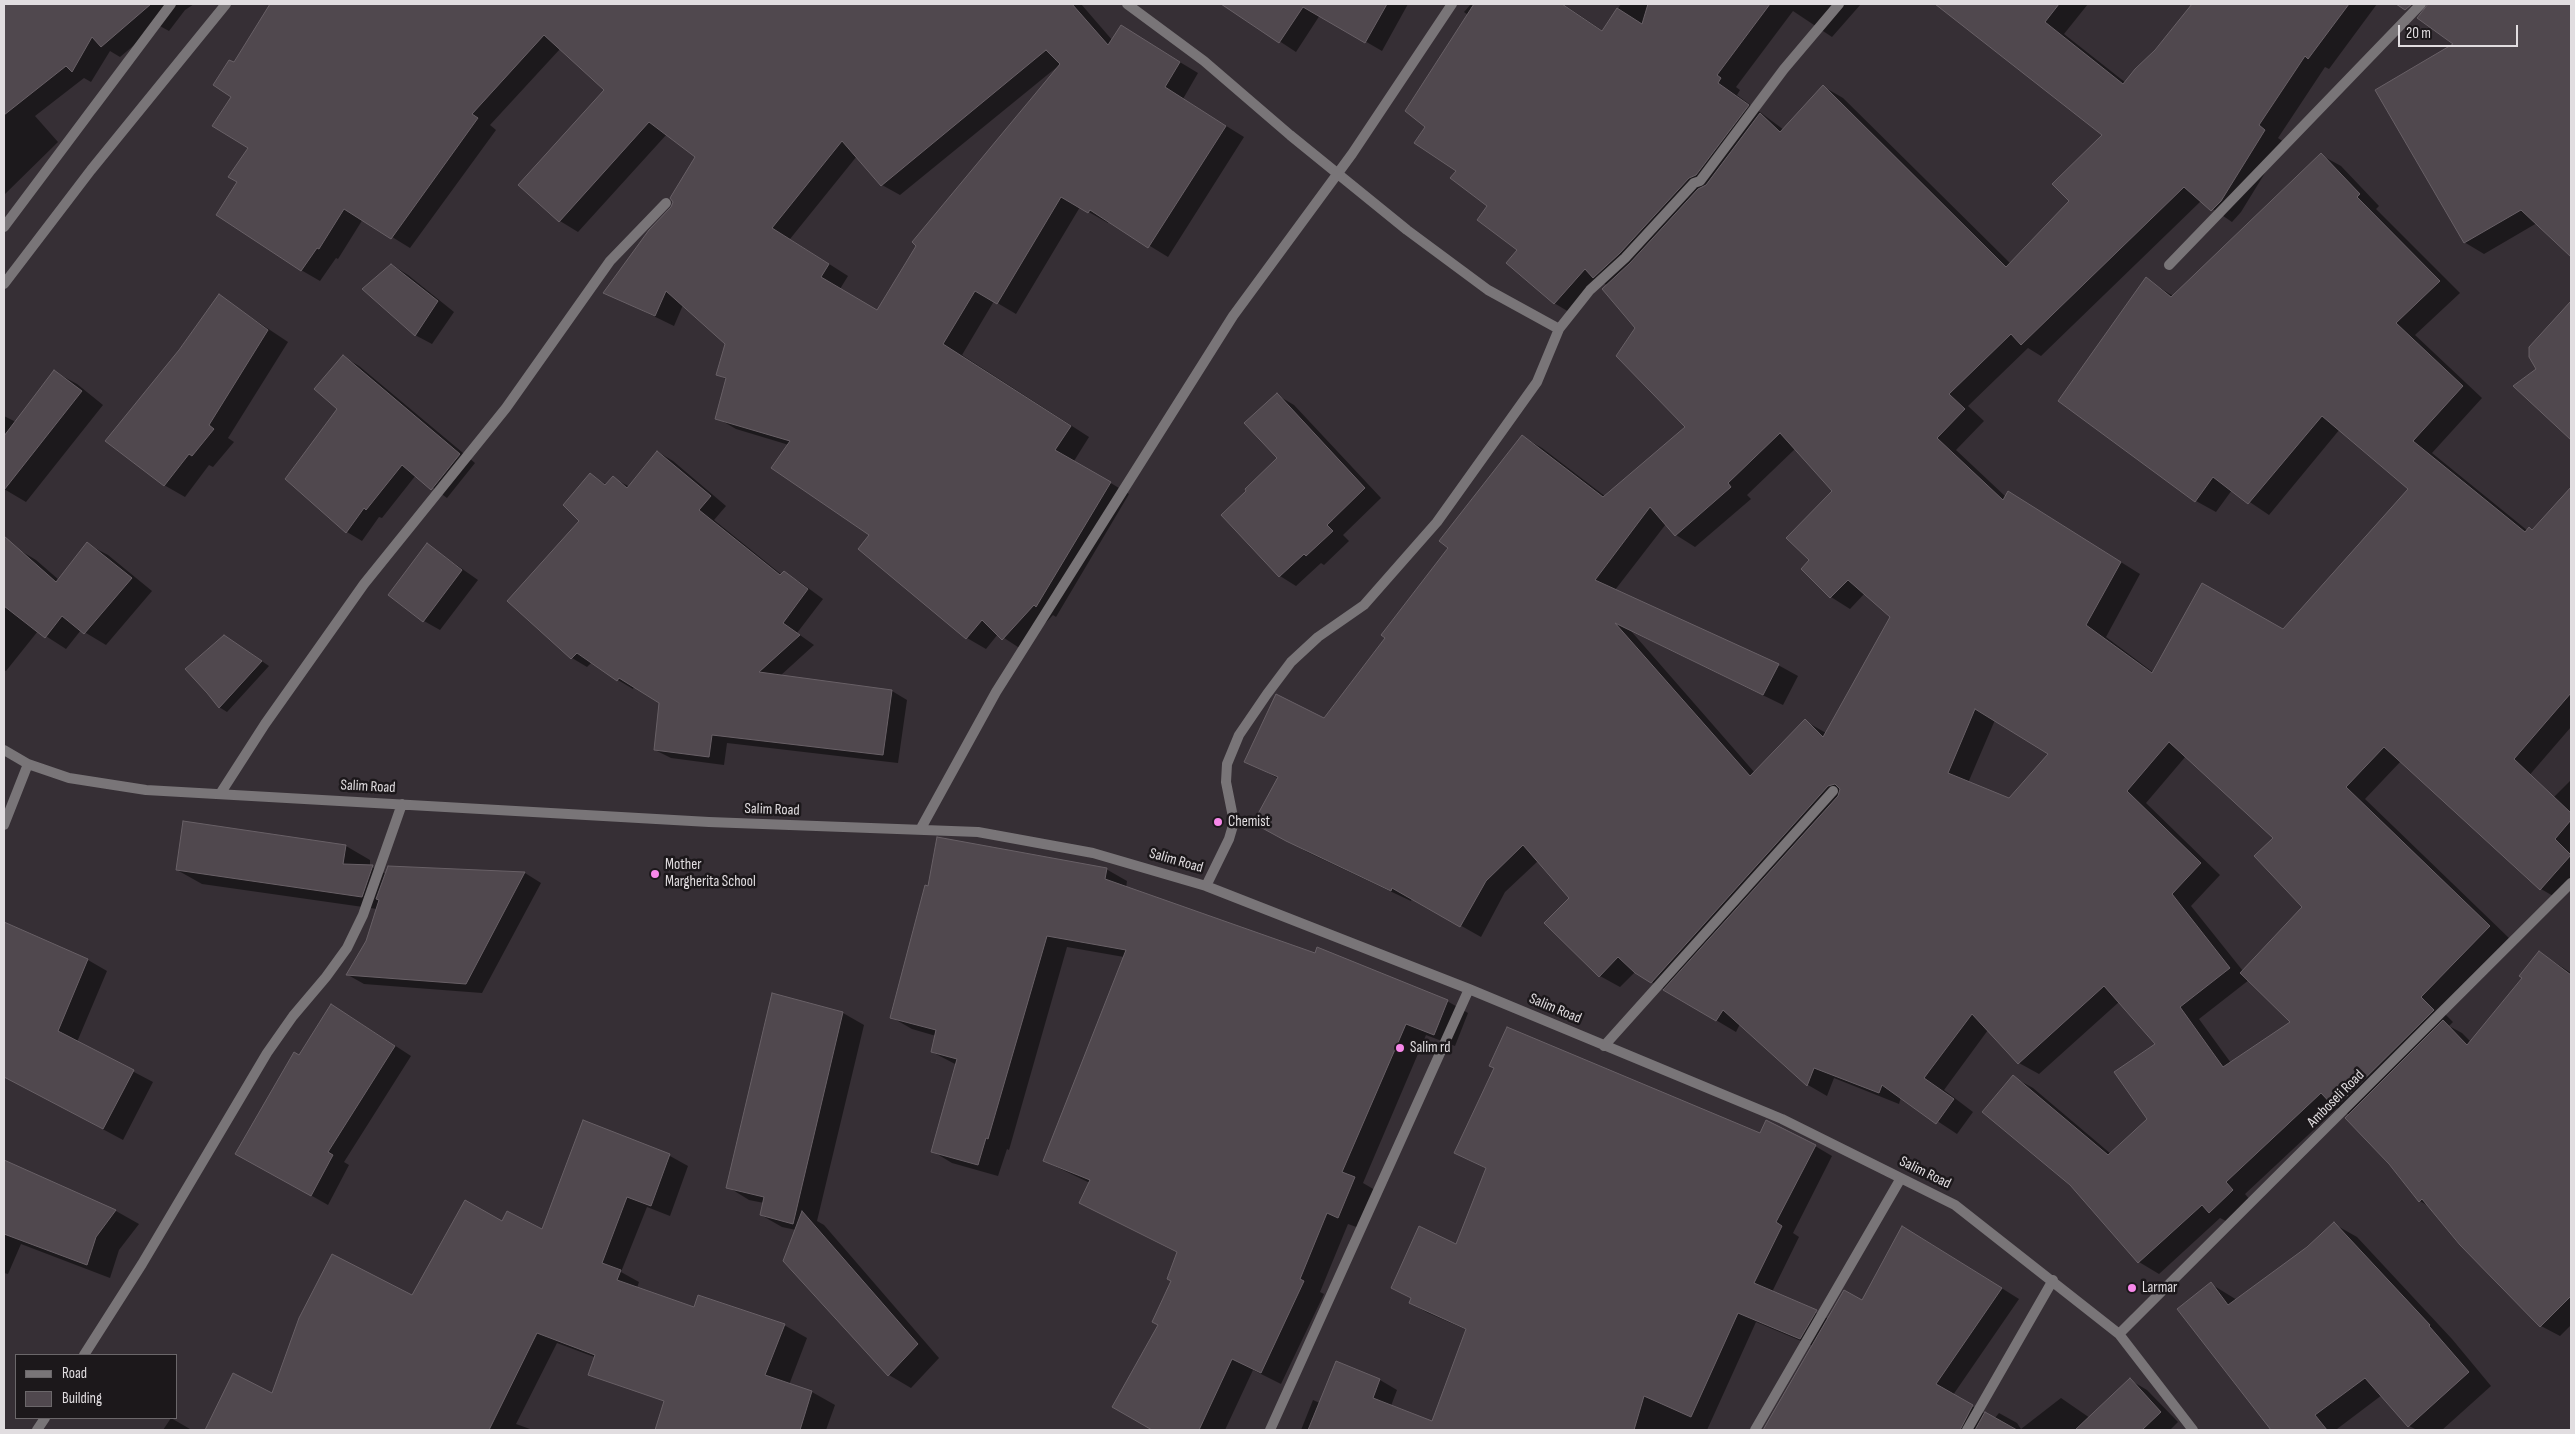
<!DOCTYPE html>
<style>
body{margin:0}
#map{position:relative;width:2575px;height:1434px;overflow:hidden;background:#362f35;font-family:"Sofia Sans Condensed",sans-serif}
canvas{display:block}
.frame{position:absolute;inset:0;border:5px solid #e1dde0;pointer-events:none}
.legend{position:absolute;left:15px;top:1354px;width:162px;height:65px;box-sizing:border-box;background:#1c181b;border:1px solid #6b676a;margin:0;padding:6px 9px;list-style:none;font-size:15px;color:#e1dde0}
.legend li{display:flex;align-items:center;gap:10px;height:25px}
.legend b{width:25px;border:1px solid #6b676a}
.scale{position:absolute;left:2398px;top:25px;width:120px;height:22px;box-sizing:border-box;border:2px solid #e1dde0;border-top:0;padding-left:6px;font-size:15px;line-height:18px;white-space:nowrap;color:#e1dde0;-webkit-text-stroke:4px #1c181b;paint-order:stroke}
</style>
<div id="map">
<canvas width="2575" height="1434"></canvas>
<div class="frame"></div>
<ul class="legend">
<li><b style="height:6px;background:#797578"></b>Road</li>
<li><b style="height:14px;background:#50484e"></b>Building</li>
</ul>
<div class="scale">20 m</div>
</div>
<script>
const context = document.querySelector('canvas').getContext('2d');
context.lineJoin = 'round';
function fillPath(path, color) {
  context.fillStyle = color;
  context.fill(path, 'evenodd');
}
function poly(rows) {
  const path = new Path2D();
  for (const r of rows) {
    path.moveTo(r[0], r[1]);
    for (let i = 2; i < r.length; i += 2) path.lineTo(r[i], r[i + 1]);
  }
  return path;
}
function strokePath(path, color, width, dash) {
  context.strokeStyle = color;
  context.lineWidth = width;
  context.lineCap = dash ? 'butt' : 'round';
  context.setLineDash(dash || []);
  context.stroke(path);
}
function write(font, color, halo, rows, align = 'center') {
  context.font = font + ' "Sofia Sans Condensed",sans-serif';
  context.lineWidth = 5;
  context.setLineDash([]);
  context.textBaseline = 'middle';
  context.strokeStyle = halo;
  context.fillStyle = color;
  for (const [text, x, y, turn = 0] of rows) {
    context.save();
    context.translate(x, y);
    context.rotate((+turn || 0) * Math.PI / 180);
    context.textAlign = isNaN(turn) ? turn : align;
    if (halo) context.strokeText(text, 0, 0);
    context.fillText(text, 0, 0);
    context.restore();
  }
}
fillPath(poly([
 [4,4,194,4,185,10,169,31,158,25,120,57,110,51,91,82,84,78,35,116,58,142,4,195],
 [271,4,1081,4,1113,41,1140,38,1198,73,1183,99,1244,137,1168,257,1109,221,1108,223,1080,207,1016,314,994,301,962,355,1089,437,1074,461,1129,494,1056,617,1053,615,1021,649,998,634,986,649,967,638,789,445,736,429,717,418,727,380,717,374,727,343,683,305,674,326,604,292,672,208,696,157,667,134,578,232,560,221,605,90,560,49,490,125,496,130,410,248,363,219,338,259,336,258,320,281,301,270,238,182,249,148,233,96,234,64],
 [1057,67,877,311,840,289,848,276,790,239,857,156,882,185,900,195],
 [1223,4,1408,4,1382,51,1320,15,1296,52],
 [1471,4,1563,4,1603,31,1621,4,1861,4,1832,37,1793,11,1736,87,1740,90,1737,95,1784,130,1824,87,1843,98,2011,264,2071,201,2103,135,1937,4,2088,4,2064,34,2126,83,2195,4,2377,4,2329,69,2325,67,2278,138,2284,142,2241,212,2232,222,2201,201,2041,356,2028,348,1968,406,1984,421,1956,450,2006,497,2028,504,2140,574,2106,637,2154,673,2283,630,2410,489,2340,429,2269,515,2232,490,2216,512,2196,501,2060,400,2146,279,2173,296,2321,155,2341,166,2379,206,2376,209,2460,293,2415,335,2482,398,2432,453,2528,531,2533,530,2571,489,2571,727,2483,829,2401,761,2365,799,2509,938,2440,1009,2453,1022,2449,1026,2462,1033,2471,1042,2524,978,2539,952,2571,973,2571,1325,2560,1336,2541,1326,2430,1207,2420,1201,2350,1115,2337,1108,2245,1194,2252,1202,2230,1223,2220,1218,2159,1274,2139,1262,2071,1184,2013,1077,2033,1088,2111,1154,2149,1120,2157,1044,2119,1002,2039,1074,2019,1063,1988,1030,1944,1090,1973,1112,1957,1134,1901,1097,1899,1104,1834,1078,1827,1096,1808,1085,1740,1024,1736,1032,1635,972,1620,987,1600,976,1546,923,1570,898,1538,861,1505,892,1481,937,1412,898,1411,901,1307,852,1255,822,1279,779,1246,761,1325,719,1387,638,1523,437,1542,448,1606,497,1686,428,1637,328,1607,285,1603,283,1574,315,1554,303,1489,205,1458,170,1427,127,1468,15,1464,12],
 [1795,449,1833,491,1811,560,1831,597,1850,609,1865,593,1892,616,1826,733,1805,721,1755,773,1631,631,1783,705,1798,676,1778,665,1615,590,1666,524,1676,535,1695,547,1751,499,1747,495],
 [1995,720,2050,754,2009,799,1968,783],
 [2186,756,2275,838,2304,907,2243,971,2191,906,2220,875,2146,803],
 [2249,980,2292,1022,2231,1063,2199,1019],
 [2436,4,2571,4,2571,255,2537,223,2484,254,2464,242,2456,44,2419,18],
 [392,265,408,275,454,312,432,344,415,335],
 [219,296,288,342,228,438,234,442,213,467,209,465,185,497,164,485,180,351],
 [2571,303,2571,439,2515,386,2538,369,2530,347],
 [344,357,359,366,475,463,447,498,416,475,382,518,379,517,362,541,347,532,338,409],
 [55,372,77,384,103,405,26,502,4,489,4,416,16,422],
 [1277,395,1294,405,1381,498,1343,535,1349,541,1324,565,1321,563,1296,586,1280,576],
 [658,452,673,461,726,506,714,520,782,575,784,573,800,582,823,599,797,633,814,645,780,676,892,691,907,700,898,763,727,743,724,765,671,758,655,750,660,703,634,687,633,689,618,680,592,662,587,667,572,658,581,521,591,475,607,485,613,478,630,487],
 [87,544,108,555,152,591,106,645,81,630,66,649,38,631,6,671,4,670,4,562,16,548,36,560,59,580],
 [428,545,478,580,440,630,424,621],
 [232,641,269,666,227,712,219,707],
 [2571,780,2571,891,2569,889,2560,900,2541,889,2500,851],
 [346,846,370,860,370,866,386,874,389,867,525,873,541,883,482,993,364,984,348,975,367,941,377,909,202,884,177,870],
 [1106,869,1127,881,1126,888,1447,1001,1468,1013,1455,1046,1426,1035,1363,1183,1375,1190,1359,1228,1348,1224,1320,1292,1324,1294,1281,1384,1253,1370,1225,1430,1154,1430,1113,1407,1160,1325,1178,1253,1101,1214,1090,1183,1044,1161,1124,957,1067,947,1009,1150,1007,1149,998,1176,952,1163,932,1151,957,1065,932,1052,936,1036,912,1029,891,1017,930,887],
 [4,922,88,960,107,971,77,1042,153,1082,123,1140,4,1076,4,1067,29,1018,4,1007],
 [773,995,843,1013,864,1025,817,1221,824,1225,939,1358,911,1388,889,1375,784,1261,796,1230,782,1227,761,1215,764,1203,749,1200,728,1187],
 [348,1015,411,1056,344,1162,349,1165,328,1205,236,1153,299,1057],
 [584,1122,670,1156,688,1166,670,1216,647,1207,621,1272,639,1282,637,1288,640,1374,557,1343,516,1424,533,1430,206,1430,234,1375,272,1395,413,1297,502,1223,542,1231],
 [1761,1134,1815,1146,1832,1156,1793,1233,1799,1237,1772,1292,1829,1319,1863,1302,1920,1237,2019,1299,1953,1395,1994,1419,1999,1413,2017,1423,2021,1429,2061,1398,2090,1418,2130,1380,2147,1390,2178,1422,2170,1430,1764,1430,1813,1346,1756,1322,1707,1430,1301,1430,1313,1400,1320,1403,1336,1362,1380,1380,1397,1390,1391,1406,1433,1423,1467,1330,1428,1313,1410,1303,1412,1299,1392,1288,1456,1246,1487,1169,1456,1153],
 [4,1162,116,1211,139,1224,119,1250,110,1278,21,1244,8,1274,4,1273],
 [2334,1224,2357,1237,2452,1339,2491,1386,2442,1430,2417,1430,2409,1426,2382,1395,2337,1429,2338,1430,2273,1430,2178,1309,2211,1284,2237,1300,2308,1248],
 [697,1301,784,1325,807,1338,789,1385,812,1392,835,1405,826,1430,656,1430],
 [171,1418,190,1429,192,1430,163,1430]
]), '#0007');
const building = poly([
 [4,4,151,4,101,47,92,37,72,72,66,66,4,115,4,4],
 [270,4,1072,4,1108,45,1121,25,1180,62,1165,87,1226,126,1148,248,1090,210,1088,213,1061,197,997,304,975,291,943,344,1071,426,1055,450,1111,482,1036,607,1034,605,1002,640,982,620,966,639,858,549,869,535,771,468,790,441,715,419,726,378,716,375,725,344,666,291,655,316,603,293,649,230,671,207,673,202,670,198,695,157,649,122,559,222,518,185,604,90,544,35,472,114,478,118,391,239,344,209,319,249,317,248,301,271,216,215,237,182,228,177,248,148,212,126,231,97,213,85,229,60,234,62,270,4],
 [1046,50,1060,64,912,242,916,246,877,310,821,277,829,264,772,228,842,141,881,186,1046,50],
 [1221,4,1387,4,1365,43,1303,7,1279,43,1221,4],
 [1474,4,1562,4,1602,31,1617,8,1642,24,1648,4,1770,4,1717,75,1721,78,1718,83,1749,105,1696,175,1689,178,1620,253,1593,278,1585,269,1554,304,1506,263,1517,250,1477,220,1487,206,1450,178,1456,171,1414,143,1425,127,1405,111,1474,4],
 [1935,4,2059,4,2045,22,2123,84,2135,69,2155,50,2192,4,2349,4,2308,59,2305,56,2259,125,2265,130,2221,201,2211,211,2184,187,2021,345,2011,334,1949,394,1965,409,1937,438,2003,500,2008,491,2121,562,2086,625,2152,673,2202,583,2283,629,2408,489,2322,416,2248,504,2213,477,2195,502,2058,401,2146,277,2171,297,2321,153,2360,194,2357,197,2440,281,2396,323,2463,386,2413,441,2525,532,2529,527,2532,530,2571,487,2571,693,2514,759,2571,813,2571,820,2555,839,2571,855,2540,890,2384,747,2346,787,2490,926,2421,997,2434,1010,2335,1108,2321,1093,2226,1182,2233,1190,2209,1213,2202,1205,2138,1263,2070,1185,1982,1112,2013,1075,2108,1155,2147,1119,2114,1072,2155,1044,2104,986,2018,1064,1972,1014,1924,1078,1954,1099,1936,1124,1882,1085,1879,1093,1814,1068,1807,1086,1723,1010,1716,1021,1663,990,1838,796,1840,789,1835,784,1828,786,1651,983,1635,973,1618,957,1599,977,1544,923,1569,898,1523,845,1486,881,1460,927,1392,888,1391,891,1286,841,1253,823,1278,777,1244,762,1276,694,1324,718,1385,638,1381,635,1448,548,1439,541,1522,435,1603,497,1685,427,1616,356,1635,328,1602,289,1630,263,1698,189,1706,185,1760,113,1780,132,1823,85,2006,267,2069,201,2052,184,2102,135,1935,4],
 [1780,433,1832,491,1786,538,1809,560,1801,569,1830,598,1848,580,1890,617,1823,737,1805,719,1750,776,1615,623,1763,695,1779,664,1595,580,1650,507,1675,536,1731,487,1728,483,1780,433],
 [1975,709,2048,754,2009,798,1948,773,1975,709],
 [2169,742,2273,838,2254,856,2302,907,2240,973,2290,1022,2223,1067,2180,1007,2230,968,2172,894,2201,863,2127,791,2169,742],
 [2396,4,2412,4,2405,10,2396,4],
 [2428,4,2571,4,2571,257,2521,210,2464,243,2375,90,2453,44,2417,18,2428,4],
 [391,264,438,301,415,336,362,289,391,264],
 [219,294,268,330,209,425,214,429,192,456,189,454,164,486,105,441,179,350,219,294],
 [2571,301,2571,440,2513,386,2536,369,2529,357,2529,347,2571,301],
 [343,355,460,454,431,490,402,465,366,510,364,508,346,533,285,479,337,409,314,389,343,355],
 [54,370,82,391,4,490,4,436,54,370],
 [1277,393,1365,488,1327,525,1333,531,1306,556,1304,554,1279,577,1221,515,1246,491,1245,489,1277,458,1244,423,1277,393],
 [657,451,711,496,699,510,780,575,784,571,808,589,783,623,800,635,759,672,892,690,883,755,712,735,709,757,654,750,659,703,619,678,617,681,577,653,571,659,507,601,579,521,563,505,590,473,605,485,613,476,627,488,657,451],
 [4,536,56,582,87,542,132,578,84,634,62,616,45,638,4,606,4,536],
 [427,543,462,570,423,622,388,595,427,543],
 [224,635,262,661,219,708,207,693,185,669,224,635],
 [183,821,346,845,343,864,373,865,362,897,176,870,183,821],
 [937,837,1107,868,1105,879,1315,953,1317,947,1448,1000,1434,1035,1406,1024,1342,1172,1355,1177,1338,1218,1327,1213,1300,1279,1304,1281,1261,1373,1232,1359,1199,1430,1152,1430,1112,1407,1158,1325,1152,1322,1171,1281,1167,1279,1177,1252,1079,1203,1090,1180,1043,1161,1126,950,1047,936,988,1139,986,1138,978,1165,931,1152,957,1059,931,1052,936,1030,890,1018,925,885,928,886,937,837],
 [388,866,525,872,466,984,346,975,366,941,379,900,376,899,388,866],
 [4,922,88,959,58,1031,134,1070,103,1129,4,1077,4,922],
 [2539,951,2571,975,2571,1296,2540,1327,2460,1245,2422,1199,2419,1202,2389,1164,2345,1118,2443,1020,2467,1045,2522,978,2519,976,2539,951],
 [772,993,843,1012,793,1224,760,1215,764,1197,726,1188,772,993],
 [331,1004,395,1046,328,1152,333,1155,311,1196,235,1154,294,1052,299,1055,331,1004],
 [1507,1027,1760,1133,1766,1120,1816,1145,1776,1222,1782,1226,1754,1283,1817,1310,1800,1339,1738,1313,1691,1417,1644,1396,1634,1430,1308,1430,1336,1361,1380,1379,1373,1398,1432,1421,1466,1329,1409,1303,1411,1298,1391,1288,1419,1226,1456,1244,1486,1168,1454,1153,1494,1068,1489,1066,1507,1027],
 [583,1120,670,1154,651,1206,627,1197,602,1263,621,1270,617,1280,694,1307,698,1295,785,1324,765,1375,812,1391,800,1430,655,1430,664,1401,588,1375,595,1355,537,1333,489,1430,205,1430,233,1373,272,1393,299,1318,332,1254,412,1295,465,1200,502,1221,507,1211,542,1229,583,1120],
 [4,1160,116,1210,96,1237,87,1265,4,1234,4,1160],
 [802,1211,918,1344,888,1376,783,1261,802,1211],
 [2334,1222,2430,1325,2429,1326,2469,1372,2408,1427,2365,1378,2315,1415,2327,1430,2271,1430,2177,1309,2211,1282,2228,1305,2307,1247,2334,1222],
 [1902,1226,2002,1288,1936,1384,1973,1405,1960,1430,1763,1430,1844,1290,1862,1300,1902,1226],
 [2130,1378,2161,1412,2142,1430,2075,1430,2130,1378],
 [1985,1412,2017,1430,1975,1430,1985,1412]
]);
fillPath(building, '#50484e');
strokePath(building, '#686066', 1);
strokePath(poly([
 [1127,4,1204,61,1290,135,1407,230,1488,290,1559,329],
 [4,227,171,4],
 [2169,265,2421,4],
 [4,284,91,170,226,4],
 [4,750,28,764,69,778,146,790,709,822,978,832,1093,853,1206,886,1469,989,1782,1119,1955,1205,2119,1334,2193,1430],
 [220,794,265,724,364,584,506,408,610,261,666,203],
 [4,825,28,764],
 [920,830,996,692,1233,316,1352,154,1452,4],
 [1206,886,1229,839,1234,822,1226,782,1227,764,1239,735,1267,694,1291,662,1318,637,1364,605,1437,522,1537,382,1559,329,1590,290,1625,258,1694,183,1700,181,1784,69,1839,4],
 [1604,1046,1833,791],
 [2119,1334,2571,883],
 [84,1355,142,1264,267,1053,293,1016,326,977,347,948,363,915,402,804],
 [37,1430,45,1418],
 [1270,1430,1469,989],
 [1755,1430,1901,1178],
 [1967,1430,2053,1280]
]), '#797578', 10);
for (const [x, y, r, color] of [
 [1218,822,5,"#f888ea"],
 [655,874,5,"#f888ea"],
 [1400,1048,5,"#f888ea"],
 [2132,1288,5,"#f888ea"]
]) {
  const dot = new Path2D();
  dot.arc(x, y, r, 0, 2 * Math.PI);
  context.fillStyle = color;
  context.fill(dot);
  strokePath(dot, '#1c181b', 2);
}
write('15px', '#e1dde0', '#1c181b', [
 ["Salim Road",368,787,3],
 ["Salim Road",772,810,2],
 ["Salim Road",1176,861,16],
 ["Salim Road",1555,1009,23],
 ["Amboseli Road",2336,1099,-45],
 ["Salim Road",1925,1173,26]
]);
write('15px', '#e1dde0', '#1c181b', [
 ["Chemist",1228,822],
 ["Mother",665,865],
 ["Margherita School",665,882],
 ["Salim rd",1410,1048],
 ["Larmar",2142,1288]
], 'left');
</script>
